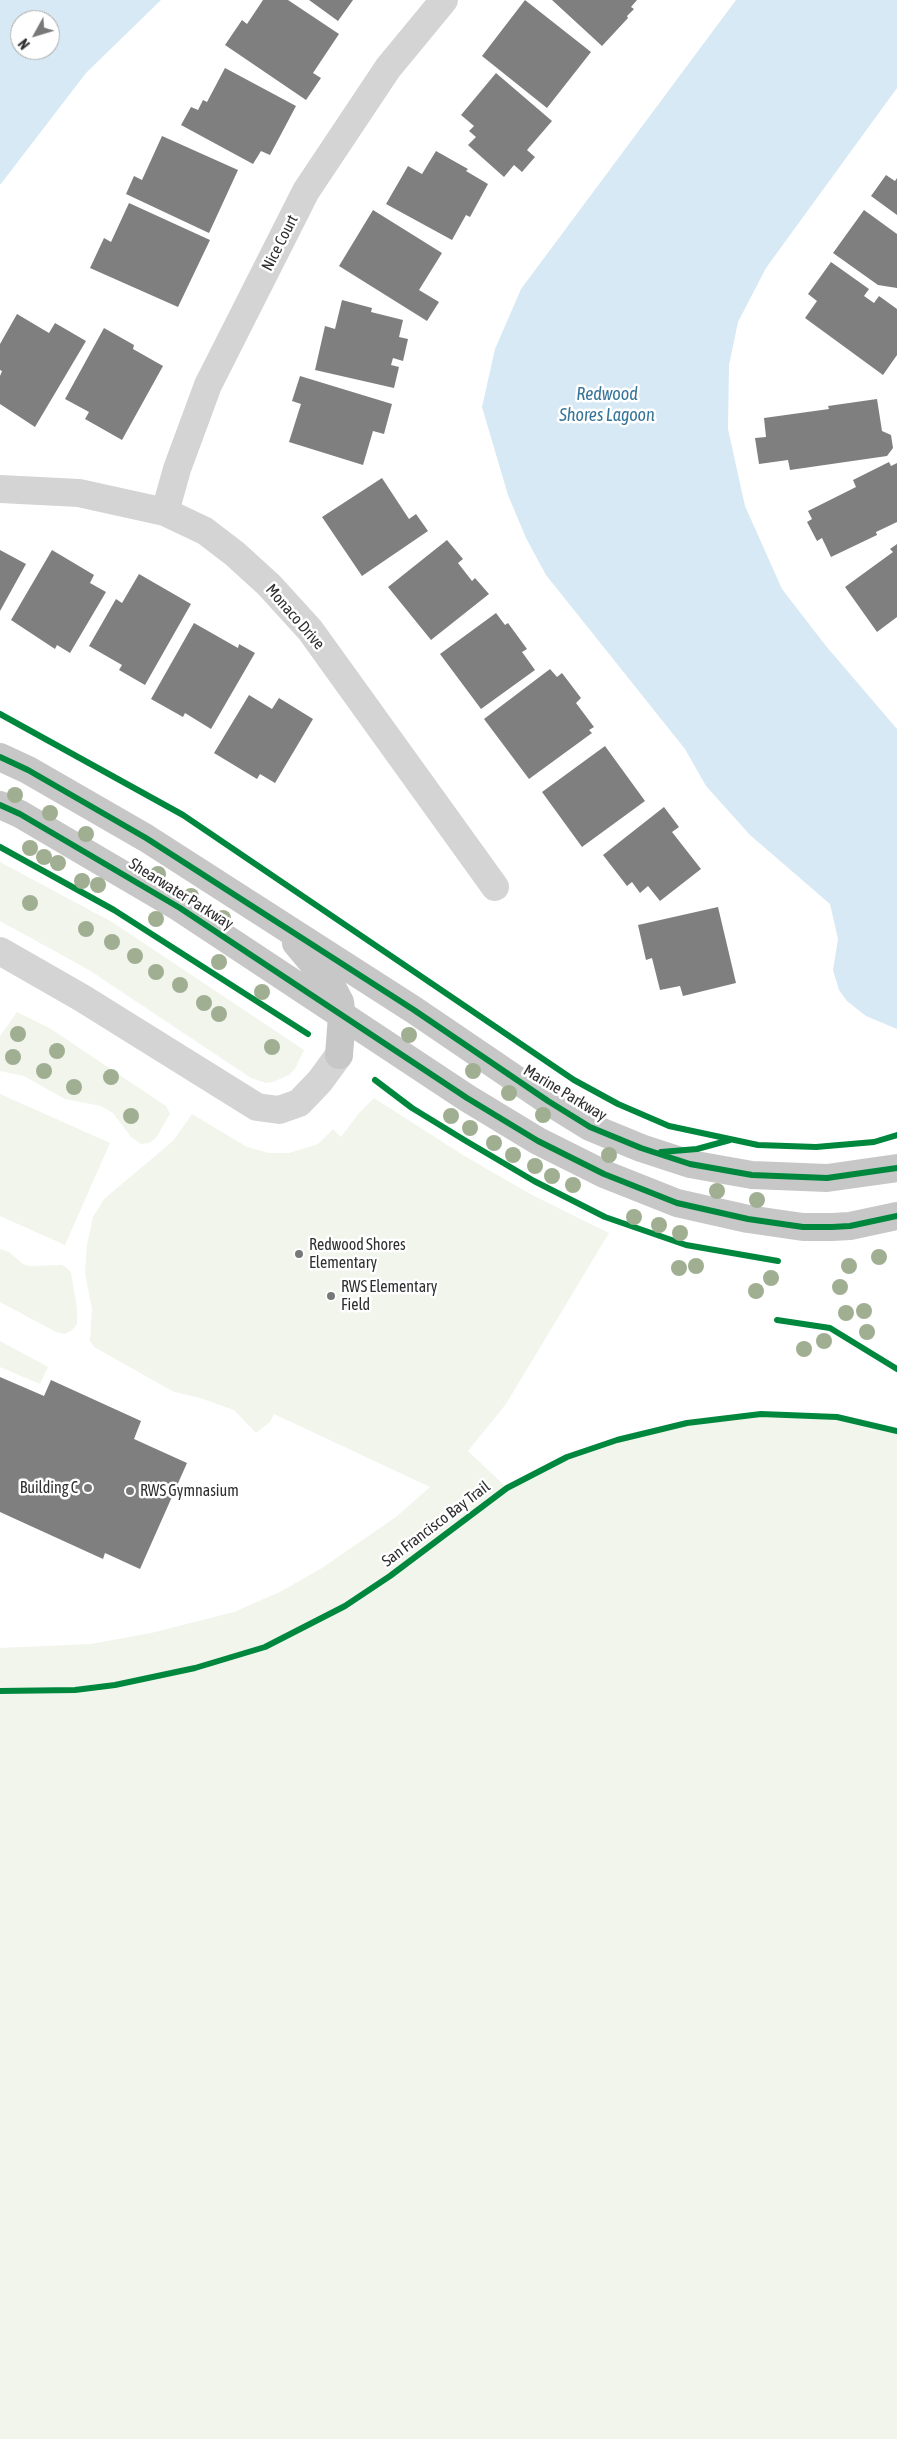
<!DOCTYPE html>
<style>
body{margin:0}
#map{position:relative;width:897px;height:2439px;overflow:hidden;background:#fff;font-family:"Asap Condensed",sans-serif}
canvas{display:block}
.north{position:absolute;left:10px;top:10px;width:50px;height:50px;box-sizing:border-box;background:#fff;border:1px solid #acacac;border-radius:50%;rotate:231deg;font-size:14px;font-weight:700;line-height:20px;text-align:center;color:#2f2f2f}
.north::after{content:'';display:block;margin:auto;width:18px;height:22px;background:#787878;clip-path:polygon(50% 0,100% 100%,50% 72%,0 100%)}
</style>
<div id="map">
<canvas width="897" height="2439"></canvas>
<div class="north">N</div>
</div>
<script>
const context = document.querySelector('canvas').getContext('2d');
context.lineJoin = 'round';
function fillPath(path, color) {
  context.fillStyle = color;
  context.fill(path, 'evenodd');
}
function poly(rows) {
  const path = new Path2D();
  for (const r of rows) {
    path.moveTo(r[0], r[1]);
    for (let i = 2; i < r.length; i += 2) path.lineTo(r[i], r[i + 1]);
  }
  return path;
}
function strokePath(path, color, width, dash) {
  context.strokeStyle = color;
  context.lineWidth = width;
  context.lineCap = dash ? 'butt' : 'round';
  context.setLineDash(dash || []);
  context.stroke(path);
}
function write(font, color, halo, rows, align = 'center') {
  context.font = font + ' "Asap Condensed",sans-serif';
  context.lineWidth = 5;
  context.setLineDash([]);
  context.textBaseline = 'middle';
  context.strokeStyle = halo;
  context.fillStyle = color;
  for (const [text, x, y, turn = 0] of rows) {
    context.save();
    context.translate(x, y);
    context.rotate((+turn || 0) * Math.PI / 180);
    context.textAlign = isNaN(turn) ? turn : align;
    if (halo) context.strokeText(text, 0, 0);
    context.fillText(text, 0, 0);
    context.restore();
  }
}
fillPath(poly([
 [0,862,112,922,304,1050,295,1069,289,1075,273,1082,266,1083,251,1078,89,970,0,921],
 [17,1012,51,1029,166,1106,170,1114,156,1138,149,1143,141,1144,131,1137,113,1113,101,1106,65,1099,24,1076,0,1071,0,1036],
 [0,1094,110,1143,65,1245,0,1216],
 [374,1098,463,1155,532,1195,609,1233,506,1404,468,1451,507,1488,567,1457,617,1440,652,1430,709,1419,761,1414,815,1416,837,1417,897,1431,897,2439,0,2439,0,1648,91,1644,151,1633,234,1612,280,1592,322,1568,396,1517,430,1487,274,1414,270,1422,256,1433,234,1410,200,1398,174,1392,94,1347,90,1341,92,1309,85,1273,87,1245,93,1217,104,1199,173,1141,192,1114,247,1147,269,1153,289,1153,318,1144,333,1129,341,1137,359,1113],
 [0,1249,9,1252,23,1264,29,1266,62,1265,67,1268,71,1273,77,1308,77,1324,72,1330,65,1334,56,1332,0,1302],
 [0,1341,48,1367,40,1384,0,1367]
]), '#f1f5ec');
fillPath(poly([
 [0,0,161,0,86,73,0,185],
 [20,20,50,20,50,50,20,50],
 [736,0,897,0,897,88,766,268,738,322,729,365,728,429,745,506,782,589,826,646,897,729,897,1029,866,1016,847,1001,839,990,833,970,838,939,830,904,750,835,706,786,685,749,546,575,526,538,508,495,482,407,495,349,521,289]
]), '#d7e9f4');
fillPath(poly([
 [263,0,288,0,339,34,313,73,321,78,306,100,225,45,242,20,247,24],
 [309,0,353,0,338,21],
 [525,0,591,52,547,108,482,56],
 [552,0,637,0,631,7,634,9,627,16,628,18,602,46],
 [225,68,296,106,270,155,261,151,253,164,181,125,191,107,198,110,203,100,207,102],
 [496,73,552,121,527,150,535,157,522,172,514,165,504,177,468,145,476,137,469,131,474,126,461,115],
 [162,136,238,170,209,233,126,194,134,176,142,180],
 [436,151,468,169,466,171,488,184,470,217,466,215,452,240,386,204,408,166,422,174],
 [886,175,895,181,897,178,897,215,871,196],
 [129,203,210,240,178,307,90,268,104,238,111,242],
 [373,210,442,253,419,290,439,302,427,321,339,266],
 [864,210,897,234,897,288,878,285,833,253],
 [831,262,869,289,864,296,874,303,879,296,897,309,897,355,883,375,805,318,817,301,808,294],
 [342,300,372,308,371,312,403,320,399,337,408,339,403,361,393,358,391,365,399,367,394,388,315,370,325,326,335,329],
 [17,314,49,333,55,323,86,341,35,427,0,404,0,376,2,371,0,370,0,344],
 [104,328,134,345,133,349,163,366,122,440,85,419,89,412,65,399],
 [300,376,392,404,384,434,373,431,363,465,289,442,301,404,292,401],
 [877,399,882,431,891,435,893,448,887,456,790,470,788,460,759,464,755,438,766,437,764,418,829,409,828,406],
 [889,462,891,466,897,463,897,522,876,532,877,535,831,557,822,538,817,541,807,522,812,519,808,511,856,487,853,480],
 [382,478,409,519,416,514,428,531,362,576,322,517],
 [447,540,463,559,458,563,472,581,475,578,489,594,431,640,388,587],
 [897,544,897,617,877,632,845,587,893,552,890,549],
 [0,550,26,564,0,611],
 [52,550,94,575,90,583,106,592,70,653,57,645,55,649,11,620],
 [139,574,191,604,145,685,119,670,122,665,89,646,116,599,122,603],
 [496,613,505,625,508,623,527,649,522,652,535,670,481,709,440,654],
 [194,623,238,648,239,644,255,653,211,729,185,713,183,717,151,699],
 [550,669,557,677,562,673,581,698,576,703,594,727,589,730,592,733,529,779,484,719],
 [249,695,272,709,279,698,313,719,275,783,260,774,257,779,214,753],
 [605,746,645,801,582,847,542,792],
 [664,807,679,827,672,832,701,869,660,901,648,886,640,893,632,882,627,886,603,855],
 [718,907,736,983,683,996,680,986,660,990,652,958,646,960,638,925],
 [0,1377,44,1396,51,1380,141,1421,134,1439,187,1463,140,1569,105,1553,103,1559,0,1512]
]), '#7f7f7f');
strokePath(poly([
 [0,489,79,493,165,512,205,531,235,554,269,585,310,630,495,887],
 [165,512,177,469,208,385,306,191,388,68,444,0],
 [0,951,82,998,257,1107,279,1110,299,1103,320,1081,339,1055]
]), '#d4d4d4', 28);
strokePath(poly([
 [0,757,28,770,146,838,414,1010,548,1101,590,1127,641,1148,690,1164,752,1175,827,1178,897,1168],
 [0,805,20,814,180,908,467,1098,538,1141,604,1174,677,1203,748,1219,803,1227,832,1227,850,1226,897,1216],
 [296,943,331,985,340,1002,342,1016,339,1055]
]), '#c7c7c7', 28);
strokePath(poly([
 [0,714,183,815,574,1080,618,1104,669,1126,758,1145,816,1147,874,1142,897,1135],
 [0,757,28,770,146,838,414,1010,548,1101,590,1127,641,1148,690,1164,752,1175,827,1178,897,1168],
 [0,805,20,814,180,908,467,1098,538,1141,604,1174,677,1203,748,1219,803,1227,832,1227,850,1226,897,1216],
 [0,847,114,910,308,1034],
 [375,1080,412,1108,466,1141,534,1181,605,1217,686,1245,778,1261],
 [661,1152,697,1149,730,1140],
 [777,1320,830,1328,897,1369],
 [0,1691,75,1690,115,1685,195,1668,265,1647,345,1606,390,1576,507,1488,567,1457,617,1440,687,1423,761,1414,837,1417,897,1431]
]), '#00873e', 6);
context.fillStyle = '#a0af92';
for (const [x, y] of [
 [15,795],
 [50,813],
 [86,834],
 [30,848],
 [44,857],
 [58,863],
 [158,874],
 [82,881],
 [98,885],
 [191,896],
 [30,903],
 [223,918],
 [156,919],
 [86,929],
 [112,942],
 [135,956],
 [219,962],
 [156,972],
 [180,985],
 [262,992],
 [204,1003],
 [219,1014],
 [18,1034],
 [409,1035],
 [272,1047],
 [57,1051],
 [13,1057],
 [44,1071],
 [473,1071],
 [111,1077],
 [74,1087],
 [509,1093],
 [543,1115],
 [131,1116],
 [451,1116],
 [470,1128],
 [494,1143],
 [513,1155],
 [609,1155],
 [535,1166],
 [552,1176],
 [573,1185],
 [717,1191],
 [757,1200],
 [634,1217],
 [659,1225],
 [680,1233],
 [879,1257],
 [696,1266],
 [849,1266],
 [679,1268],
 [771,1278],
 [840,1287],
 [756,1291],
 [864,1311],
 [846,1313],
 [867,1332],
 [824,1341],
 [804,1349]
]) {
  context.beginPath();
  context.arc(x, y, 8, 0, 2 * Math.PI);
  context.fill();
}
for (const [x, y, r, color] of [
 [299,1254,5,"#787878"],
 [331,1296,5,"#787878"],
 [88,1488,5,"#787878"],
 [130,1491,5,"#787878"]
]) {
  const dot = new Path2D();
  dot.arc(x, y, r, 0, 2 * Math.PI);
  context.fillStyle = color;
  context.fill(dot);
  strokePath(dot, '#fff', 2);
}
write('16px', '#2f2f2f', '#fff', [
 ["Nice Court",280,243,-63],
 ["Monaco Drive",295,617,49],
 ["Shearwater Parkway",181,894,32],
 ["Marine Parkway",565,1093,31],
 ["San Francisco Bay Trail",436,1524,-37]
]);
write('16px', '#2f2f2f', '#fff', [
 ["Redwood Shores",309,1245],
 ["Elementary",309,1263],
 ["RWS Elementary",341,1287],
 ["Field",341,1305],
 ["Building C",78,1488,"right"],
 ["RWS Gymnasium",140,1491]
], 'left');
write('italic 18px', '#367498', '#fff', [
 ["Redwood",607,394],
 ["Shores Lagoon",607,415]
]);
</script>
